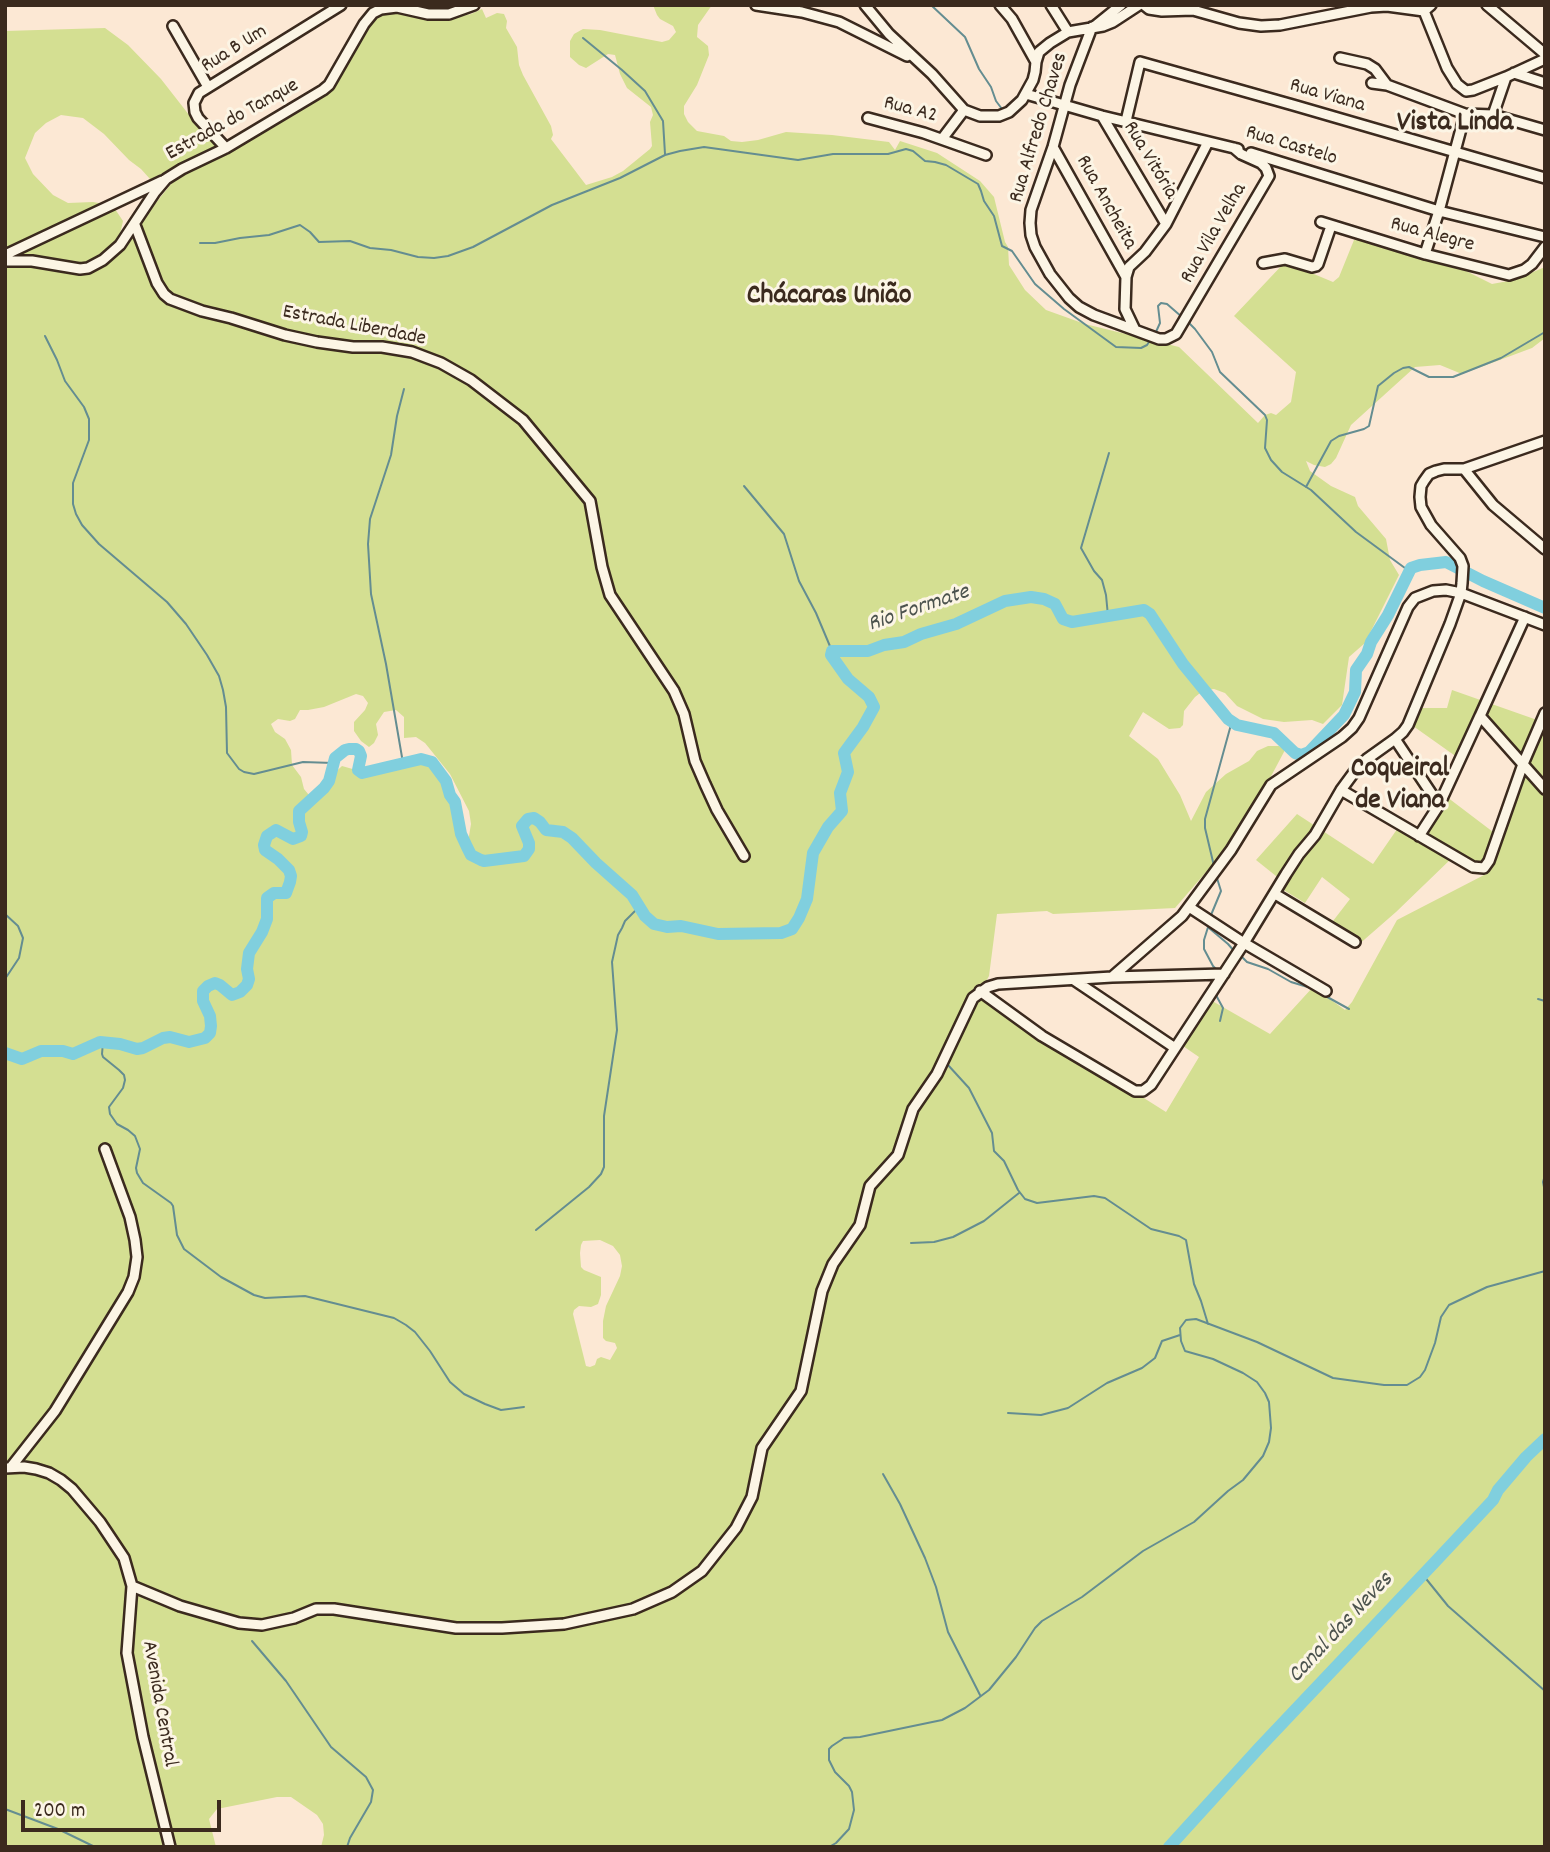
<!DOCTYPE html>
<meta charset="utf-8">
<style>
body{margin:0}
#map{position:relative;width:1550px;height:1852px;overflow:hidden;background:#fce8d4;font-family:Dekko,sans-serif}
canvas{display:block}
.frame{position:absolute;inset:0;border:7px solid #3b2a1e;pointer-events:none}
.scale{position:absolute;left:21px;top:1800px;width:200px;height:32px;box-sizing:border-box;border:4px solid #3b2a1e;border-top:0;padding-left:9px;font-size:21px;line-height:24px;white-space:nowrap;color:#3b2a1e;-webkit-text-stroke:5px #fcf5e5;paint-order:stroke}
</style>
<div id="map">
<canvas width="1550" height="1852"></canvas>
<div class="frame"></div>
<div class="scale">200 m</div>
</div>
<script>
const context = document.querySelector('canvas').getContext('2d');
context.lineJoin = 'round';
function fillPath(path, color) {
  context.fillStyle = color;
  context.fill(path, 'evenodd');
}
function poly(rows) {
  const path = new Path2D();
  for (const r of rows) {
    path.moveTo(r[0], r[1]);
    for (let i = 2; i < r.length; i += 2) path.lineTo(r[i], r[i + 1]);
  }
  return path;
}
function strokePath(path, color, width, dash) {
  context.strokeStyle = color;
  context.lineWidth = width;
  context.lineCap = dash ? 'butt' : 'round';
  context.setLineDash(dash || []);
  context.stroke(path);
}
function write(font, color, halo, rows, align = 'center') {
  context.font = font + ' Dekko,sans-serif';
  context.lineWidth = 6;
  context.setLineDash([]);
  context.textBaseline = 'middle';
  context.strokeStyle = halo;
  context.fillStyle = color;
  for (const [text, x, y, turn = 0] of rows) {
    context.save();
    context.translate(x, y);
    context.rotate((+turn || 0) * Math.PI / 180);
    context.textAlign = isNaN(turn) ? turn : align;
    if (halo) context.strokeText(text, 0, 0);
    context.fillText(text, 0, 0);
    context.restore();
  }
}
fillPath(poly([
 [653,5,712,5,698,25,697,37,708,46,709,55,697,85,684,106,684,114,688,122,697,131,724,136,731,141,742,142,758,140,786,132,832,135,889,142,895,150,900,141,937,153,980,181,994,197,1005,242,1008,247,1009,265,1025,290,1046,310,1085,324,1179,347,1258,423,1265,415,1271,413,1276,415,1291,402,1296,372,1234,316,1285,262,1333,282,1339,277,1354,240,1367,241,1452,264,1492,284,1514,280,1545,267,1545,338,1532,348,1462,374,1440,365,1415,367,1351,425,1336,458,1331,464,1325,467,1314,465,1306,461,1310,471,1331,486,1355,497,1358,506,1386,539,1390,560,1399,575,1365,643,1349,657,1342,705,1323,724,1312,720,1284,722,1263,719,1237,706,1225,693,1214,689,1204,690,1195,697,1184,711,1183,725,1180,728,1169,729,1143,712,1129,736,1158,759,1180,795,1191,821,1206,792,1226,774,1249,761,1257,751,1268,746,1279,746,1285,750,1268,782,1219,857,1175,908,1053,914,1047,911,997,914,989,976,979,994,1166,1112,1199,1057,1180,1044,1207,998,1270,1034,1313,987,1345,1010,1352,1002,1397,920,1486,874,1454,856,1396,912,1357,946,1333,921,1350,899,1322,877,1305,903,1277,886,1281,880,1256,860,1297,814,1373,864,1402,822,1416,831,1443,794,1497,835,1522,771,1482,717,1461,760,1406,721,1414,708,1447,708,1452,690,1540,721,1545,725,1545,1847,321,1847,324,1835,323,1824,317,1815,291,1797,277,1797,217,1809,209,1819,216,1847,5,1847,5,31,105,28,128,45,161,79,193,120,220,151,324,95,337,80,369,23,375,18,383,14,393,12,428,20,448,19,471,14,482,9,486,18,497,13,504,14,507,21,506,28,517,47,519,65,523,75,551,126,553,135,551,139,586,185,612,177,623,171,650,149,652,146,650,122,653,115,651,107,627,88,620,74,615,55,608,54,586,68,579,65,570,57,570,41,574,34,583,29,600,30,662,42,669,40,676,32,673,26,660,19,657,15],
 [61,115,83,118,104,134,129,160,141,169,150,179,158,183,165,174,178,168,179,178,171,184,155,204,130,241,120,234,123,221,115,209,104,204,93,202,68,203,53,195,33,174,25,158,35,133,46,123],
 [356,694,363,696,368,703,365,710,354,722,354,731,361,741,369,747,374,743,378,735,376,724,384,712,396,710,404,717,404,738,416,737,425,743,450,774,469,811,471,824,468,842,463,843,459,834,451,798,437,770,429,758,417,758,408,765,370,769,356,770,342,766,327,780,317,797,313,800,304,789,301,777,292,765,291,750,285,739,275,732,271,724,278,719,290,721,295,719,300,710,308,710,324,707],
 [600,1240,613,1246,620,1255,622,1266,620,1276,606,1306,603,1321,603,1338,606,1341,615,1343,617,1348,610,1360,601,1357,597,1359,595,1365,590,1367,586,1366,573,1314,574,1310,579,1306,591,1307,598,1304,601,1295,601,1277,584,1270,581,1267,580,1253,581,1245,583,1241]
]), '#d4df92');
strokePath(poly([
 [931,5,965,37,979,69,991,87,996,101,1002,109],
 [583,38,622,70,645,91,663,121,665,154],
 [200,243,215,243,240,238,269,235,300,225,310,232,319,242,350,241,370,248,391,250,418,257,434,258,448,256,473,247,552,205,620,178,665,155,680,151,704,147,798,160,833,154,888,154,906,149,913,151,925,161,935,162,946,165,978,184,981,191,984,201,994,216,1002,246,1012,251,1035,284,1064,309,1116,347,1141,348,1147,345,1151,339],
 [1187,321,1195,329,1212,352,1220,372,1265,415,1267,420,1265,448,1271,460,1282,472,1311,490,1356,532,1409,571],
 [1155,334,1160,323,1158,306,1161,303,1167,304,1182,317],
 [45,336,57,360,65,381,84,407,89,419,89,440,73,483,73,504,76,514,82,525,99,544,167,602,186,624,207,655,219,676,223,690,226,707,227,753,239,769,244,772,254,774,303,762,333,763],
 [744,486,784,534,799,581,816,613,832,651],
 [1306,487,1331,441,1339,436,1364,429,1369,426,1378,386,1394,373,1403,368,1409,367,1429,377,1453,377,1501,358,1545,332],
 [1108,616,1106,595,1102,580,1094,571,1081,548,1109,453],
 [403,763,386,664,371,594,368,544,370,519,391,455,397,416,404,389],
 [1214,866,1205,828,1205,819,1232,721],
 [5,914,18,926,23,938,19,958,5,979],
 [1211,915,1221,891,1216,875],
 [1209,924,1204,940,1204,949,1213,966,1217,970],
 [1209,928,1228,944,1235,952],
 [1240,955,1247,962,1268,969,1291,982,1311,988,1349,1009],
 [1216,992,1217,997,1223,1008,1220,1021],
 [1538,999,1545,1001],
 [103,1042,102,1054,103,1057,119,1070,124,1075,125,1080,123,1088,109,1107,110,1114,117,1124,128,1130,135,1136,140,1149,136,1168,137,1173,143,1183,171,1203,173,1206,177,1235,184,1249,221,1277,254,1295,265,1298,305,1296,394,1318,406,1325,415,1332,430,1351,450,1382,464,1394,485,1404,501,1410,524,1407],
 [948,1065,969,1088,992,1133,994,1151,1004,1161,1018,1190,1025,1199,1037,1203,1094,1196,1105,1198,1151,1229,1179,1236,1186,1240,1194,1284,1201,1301,1208,1324],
 [1545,1175,1543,1182,1545,1192],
 [536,1230,589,1187,601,1174,604,1167,604,1116,617,1030,612,962,618,935,622,928,625,921,640,906],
 [911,1243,934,1242,953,1237,984,1221,1019,1193],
 [1008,1413,1041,1415,1068,1408,1107,1383,1142,1368,1155,1358,1162,1341,1180,1335],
 [883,1474,900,1504,925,1558,936,1587,948,1632,980,1695],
 [1423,1575,1448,1606,1545,1691],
 [252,1641,286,1681,331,1747,366,1777,373,1790,371,1802,350,1838,347,1847],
 [5,1809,58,1829,95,1847],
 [829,1847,836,1843,849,1829,854,1810,852,1792,849,1786,835,1772,829,1760,829,1749,832,1746,844,1738,860,1737,942,1720,965,1708,989,1690,1016,1657,1035,1628,1042,1621,1082,1597,1143,1551,1194,1522,1228,1491,1243,1480,1263,1456,1269,1442,1271,1428,1269,1402,1265,1393,1257,1382,1243,1373,1213,1359,1185,1351,1181,1341,1180,1328,1186,1320,1196,1319,1257,1342,1333,1378,1384,1385,1407,1385,1420,1377,1425,1370,1435,1343,1441,1317,1449,1305,1487,1287,1545,1271]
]), '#648d91', 2);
strokePath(poly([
 [5,1053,22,1059,41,1051,63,1051,73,1054,100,1042,120,1044,137,1049,143,1048,163,1038,170,1037,189,1042,205,1038,210,1033,211,1026,210,1016,203,1001,203,991,208,986,215,983,220,985,232,995,240,992,247,985,249,979,247,969,249,953,262,932,267,919,267,898,274,893,286,893,290,882,291,876,289,870,278,859,265,850,264,845,267,836,276,830,293,839,301,836,302,832,299,822,299,811,324,788,329,781,335,758,345,750,349,749,356,749,359,751,361,756,358,770,362,773,421,759,432,762,446,781,450,795,455,802,461,834,467,847,471,855,481,860,484,861,524,856,529,849,529,843,522,826,528,819,534,818,540,822,546,830,563,832,572,838,596,863,632,895,645,916,654,924,667,927,681,926,718,934,781,933,792,929,799,918,807,899,813,853,828,827,842,811,840,793,848,772,844,753,863,727,874,707,869,697,848,679,831,655,832,651,868,651,884,645,904,642,921,634,956,624,1005,601,1031,597,1044,599,1055,604,1063,619,1072,622,1144,610,1150,614,1183,664,1228,719,1237,725,1274,733,1295,753,1301,755,1309,752,1344,715,1355,692,1356,670,1367,654,1371,642,1388,615,1411,568,1420,565,1446,562,1483,581,1545,608],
 [1169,1847,1259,1748,1434,1563,1493,1500,1498,1490,1526,1457,1545,1439]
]), '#80cfde', 12);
const minor = poly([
 [756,5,802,12,839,22,907,56],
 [865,5,889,34,932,74,964,110,980,116,999,116,1009,112,1022,100,1033,80,1035,72,1036,62,1039,52,1050,43,1068,32,1103,26,1113,22,1139,5],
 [1000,5,1012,19,1036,62],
 [1051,5,1068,32],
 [1144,5,1149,9,1162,11,1193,10,1239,23,1261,26,1280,25,1371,7,1387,6,1424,11,1431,5],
 [1487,5,1545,54],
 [1424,11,1447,68,1457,84,1466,91,1473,90,1506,77,1545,59],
 [173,26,208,87],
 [1095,26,1121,5],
 [1092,27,1070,85,1053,147,1031,210,1030,223,1031,235,1035,247,1050,274,1069,298,1079,307,1094,315,1159,339,1166,339,1176,334,1269,176,1266,168,1261,163,1241,154,1234,148],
 [1340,58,1367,64,1375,69,1387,85],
 [1514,73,1545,83],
 [1372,83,1387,85,1465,114,1493,115,1545,130],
 [1026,94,1102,116,1238,149],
 [1493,115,1506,77],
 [1102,116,1166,224],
 [868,118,924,133,986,155],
 [1126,121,1140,62,1293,105,1545,178],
 [942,139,964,110],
 [1053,147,1126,277],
 [226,148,198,118,195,112,194,103,199,93,341,5],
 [1251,153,1439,211,1545,237],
 [1321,222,1425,254,1509,275,1524,270,1532,264,1545,247],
 [135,225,157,283,164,294,170,299,202,311,231,318,285,335,317,342,353,347,382,347,412,352,441,363,471,380,523,420,590,501,602,567,610,595,674,691,684,714,695,761,705,784,717,810,744,856],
 [1425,254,1439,211,1465,114],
 [5,255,162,181],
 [5,261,32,261,80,269,88,268,103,260,120,245,155,192,166,179,182,169,226,148,323,90,329,85,364,24,373,13,381,9,397,7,428,14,449,14,474,5],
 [1263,263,1285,259,1312,267,1316,266,1318,264,1331,226],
 [1135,330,1125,309,1126,277,1129,267,1145,252,1166,224,1208,142],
 [1464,469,1493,505,1545,549],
 [1480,716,1525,617],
 [1395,739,1439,805],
 [1341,790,1473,867,1484,868,1489,861,1523,764,1545,713],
 [1419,836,1439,805,1480,716,1545,789],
 [1275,894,1355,942],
 [1189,907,1244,943,1326,991],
 [1112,977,1182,916,1231,850,1271,785,1342,737,1352,728,1359,718,1408,607,1415,598,1433,591,1446,590,1461,593,1545,625],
 [1074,980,1175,1048],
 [980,991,1042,1036,1135,1091,1143,1091,1151,1085,1244,943,1286,874,1299,854,1315,835,1341,790,1355,771,1367,759,1395,739,1403,732,1408,725,1450,624,1461,593,1462,583,1463,566,1460,558,1431,525,1421,507,1420,497,1421,486,1424,481,1429,474,1436,471,1444,469,1464,469,1545,441],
 [11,1467,55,1411,128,1292,134,1277,137,1257,135,1240,130,1217,105,1149],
 [5,1468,24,1467,36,1469,49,1473,61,1480,72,1489,100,1522,124,1558,132,1586,127,1653,143,1737,170,1847],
 [132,1586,180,1606,239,1623,262,1625,294,1618,316,1609,334,1609,456,1628,502,1628,564,1624,633,1609,672,1592,702,1571,736,1528,752,1497,762,1448,801,1391,822,1291,833,1264,860,1225,870,1186,898,1155,913,1109,937,1074,973,998,988,987,998,984,1112,977,1224,974]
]);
strokePath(minor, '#3b2a1e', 14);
strokePath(minor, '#fcf5e5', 9);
write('21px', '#3b2a1e', '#fcf5e5', [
 ["Rua B Um",235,50,-32],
 ["Rua Viana",1327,97,16],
 ["Rua A2",910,111,15],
 ["Estrada do Tanque",233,121,-29],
 ["Rua Alfredo Chaves",1040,128,-73],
 ["Rua Castelo",1291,147,17],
 ["Rua Vitória",1149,161,59],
 ["Rua Ancheita",1105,203,61],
 ["Rua Vila Velha",1215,234,-60],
 ["Rua Alegre",1432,236,15],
 ["Estrada Liberdade",354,327,11],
 ["Avenida Central",158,1704,80]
]);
write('italic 23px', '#4c534e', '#fcf5e5', [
 ["Rio Formate",919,610,-19],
 ["Canal das Neves",1342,1629,-47]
]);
write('bold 28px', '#3b2a1e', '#fcf5e5', [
 ["Vista Linda",1455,125],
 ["Chácaras União",829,298],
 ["Coqueiral",1400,771],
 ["de Viana",1400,803]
]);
</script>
